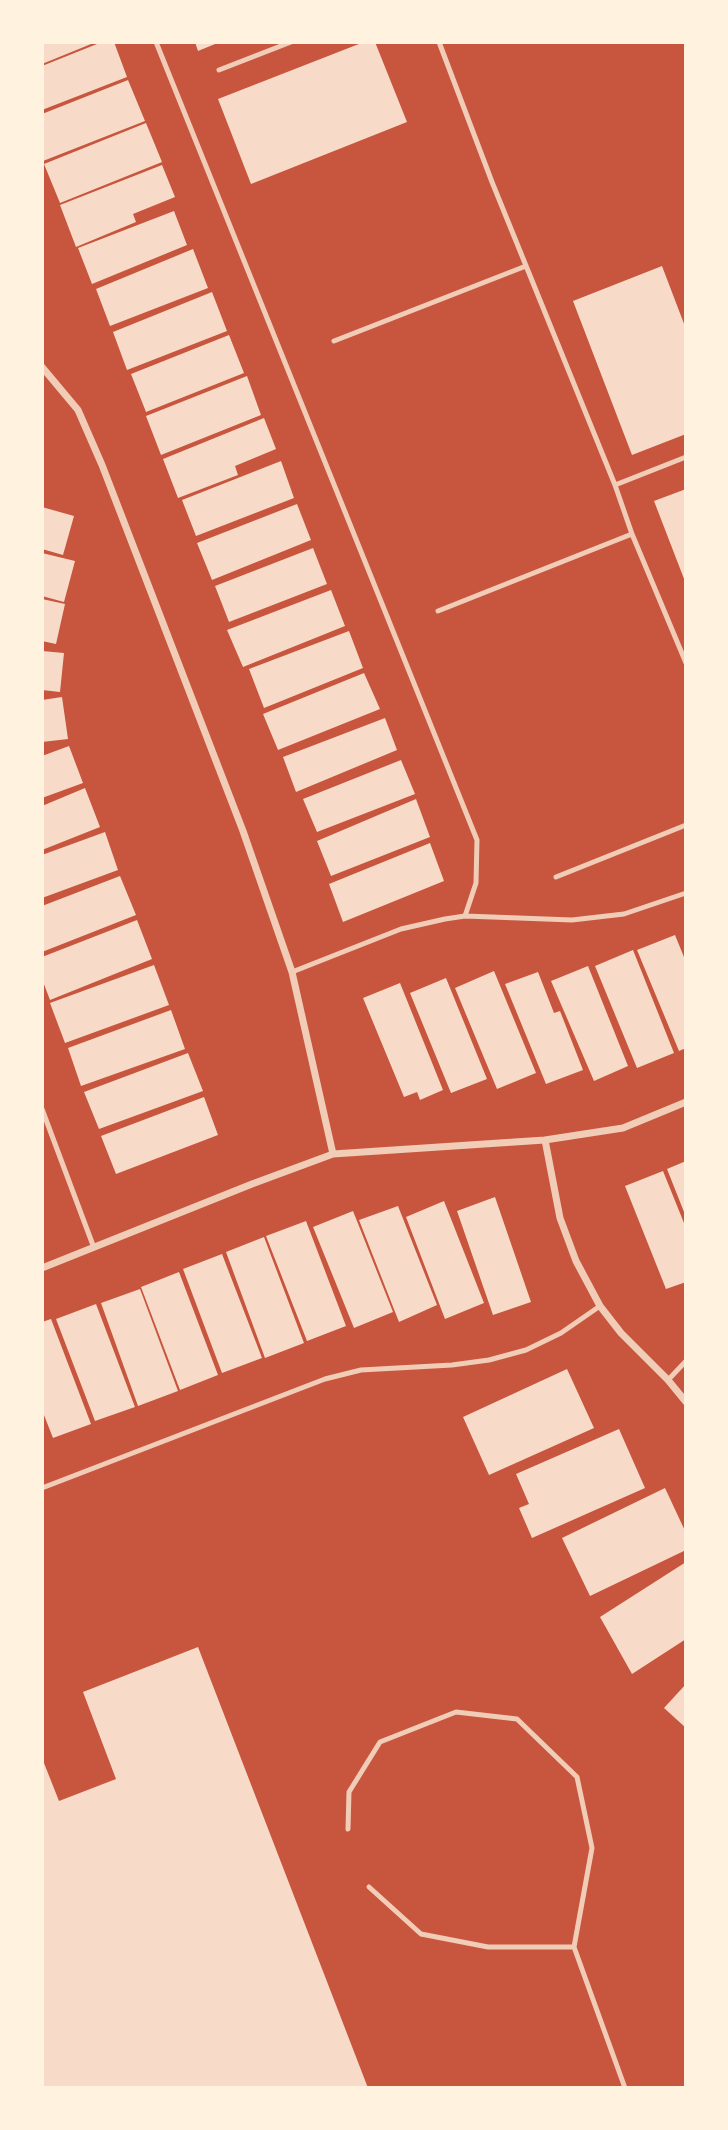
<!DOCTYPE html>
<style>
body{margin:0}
#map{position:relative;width:728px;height:2130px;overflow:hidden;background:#c8553d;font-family:Bitter,serif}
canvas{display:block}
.frame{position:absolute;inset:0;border:44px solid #fff3e0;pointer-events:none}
</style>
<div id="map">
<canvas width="728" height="2130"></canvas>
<div class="frame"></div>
</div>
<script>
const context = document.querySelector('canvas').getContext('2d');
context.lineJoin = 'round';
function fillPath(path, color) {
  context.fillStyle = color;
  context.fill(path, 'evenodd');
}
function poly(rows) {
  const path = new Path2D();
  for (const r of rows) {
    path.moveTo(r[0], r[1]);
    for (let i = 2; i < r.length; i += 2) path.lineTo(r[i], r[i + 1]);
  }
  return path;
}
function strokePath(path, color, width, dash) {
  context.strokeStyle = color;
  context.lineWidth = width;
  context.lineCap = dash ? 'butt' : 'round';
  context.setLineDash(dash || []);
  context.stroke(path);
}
fillPath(poly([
 [42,42,96,42,42,64],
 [102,42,114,42,127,77,42,110,42,66],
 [195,42,220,42,198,51],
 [364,42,375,42,407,122,251,184,218,99],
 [128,80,145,121,43,161,42,114],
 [146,123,162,162,60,203,44,164],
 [162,165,175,197,133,214,136,222,76,247,60,205],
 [174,211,187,245,92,284,78,248],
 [193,249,208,288,110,326,96,289],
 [662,266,686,329,686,434,632,455,573,301],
 [212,292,227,331,127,370,113,332],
 [229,335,244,373,146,412,131,374],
 [247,376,261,415,161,455,146,416],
 [264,418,276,449,235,466,238,475,178,498,163,459],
 [281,461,294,498,196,536,182,500],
 [686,489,686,584,654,501],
 [297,504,311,540,212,580,197,543],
 [42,507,74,516,63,555,42,549],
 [313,548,327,584,229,622,215,586],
 [42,553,75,561,64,602,42,596],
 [331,590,345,626,243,667,227,630],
 [42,599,65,604,56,644,42,641],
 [349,631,363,668,264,708,249,669],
 [42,651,64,653,60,692,42,690],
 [364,673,380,709,278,750,263,714],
 [62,697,68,739,42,742,42,700],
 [385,718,397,750,296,792,283,757],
 [69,746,83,783,42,798,42,756],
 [401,760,415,794,317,832,303,799],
 [85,788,100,827,42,850,42,806],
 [416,799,430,837,331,876,317,841],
 [105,832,118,870,42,898,42,855],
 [430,843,444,881,343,922,329,884],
 [120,876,136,915,42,952,42,906],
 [137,920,152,959,50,1000,42,979,42,957],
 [675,935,686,962,686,1048,679,1051,637,950],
 [633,950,674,1053,637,1068,595,966],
 [154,965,169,1005,65,1043,50,1003],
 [588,966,628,1066,594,1081,551,981],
 [494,971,536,1073,497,1089,455,988],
 [538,972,554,1013,560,1011,583,1070,546,1084,505,984],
 [446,978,487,1079,451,1093,410,993],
 [400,983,443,1090,420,1100,417,1092,404,1097,363,998],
 [171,1010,185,1049,81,1086,68,1048],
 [188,1053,203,1091,99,1129,84,1092],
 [204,1097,218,1135,116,1174,101,1136],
 [686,1161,686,1217,667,1169],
 [663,1171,686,1228,686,1282,666,1289,625,1186],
 [495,1197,531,1302,493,1315,457,1211],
 [444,1201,484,1303,445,1319,406,1217],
 [398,1206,437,1305,399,1322,359,1220],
 [353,1211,393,1312,354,1328,313,1227],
 [306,1221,346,1326,307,1341,266,1236],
 [264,1237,304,1343,265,1358,226,1252],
 [222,1254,262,1358,222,1373,183,1269],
 [179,1272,218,1375,180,1390,141,1287],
 [140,1289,178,1391,138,1406,101,1303],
 [96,1304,135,1407,95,1421,56,1319],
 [51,1319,91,1424,53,1438,42,1410,42,1322],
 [567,1369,594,1428,489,1475,463,1417],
 [619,1429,645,1488,532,1538,519,1508,529,1504,516,1474],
 [665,1488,686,1533,686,1550,590,1596,562,1538],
 [686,1562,686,1639,632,1674,600,1617],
 [198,1647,368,2088,42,2088,42,1758,59,1801,116,1779,83,1692],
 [686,1684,686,1728,664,1708]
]), '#f7dbc8');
strokePath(poly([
 [156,42,477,840,476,883,465,916],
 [439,42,492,182,615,485,632,534,686,663],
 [219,70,291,42],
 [334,341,526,266],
 [615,485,686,457],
 [438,611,632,534],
 [556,877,686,825],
 [292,972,401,929,445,919,465,916,572,920,624,914,686,893],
 [42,1109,94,1248],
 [668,1380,686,1361],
 [42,1488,325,1379,361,1370,452,1365,489,1360,526,1350,561,1333,600,1306],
 [348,1829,349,1792,380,1742,456,1712,517,1719,577,1777,592,1848,574,1947,625,2088],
 [369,1887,421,1934,488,1947,574,1947]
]), '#f1ccb7', 5);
strokePath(poly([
 [42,367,78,410,102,465,243,831,292,972,333,1154],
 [545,1140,560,1218,576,1261,600,1306,621,1333,668,1380,686,1402],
 [42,1268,252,1184,333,1154,545,1140,623,1128,686,1102]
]), '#f1ccb7', 7);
</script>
